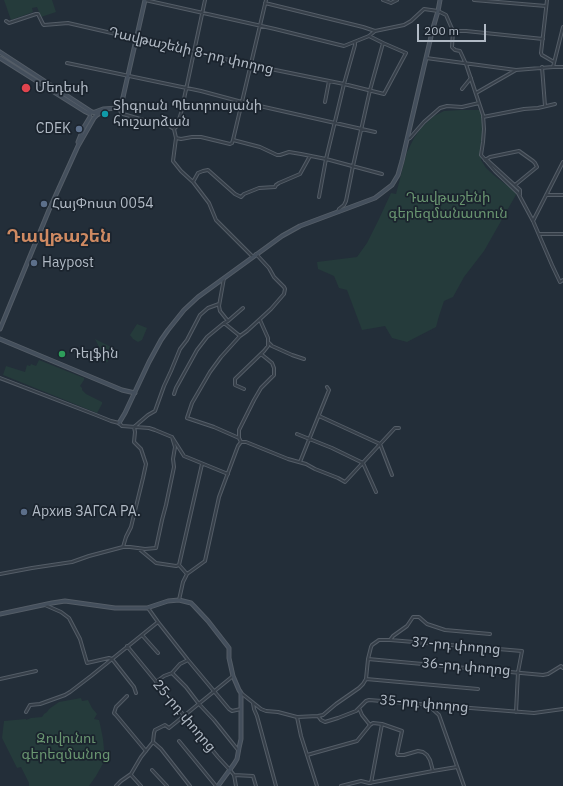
<!DOCTYPE html>
<meta charset="utf-8">
<style>
body{margin:0}
#map{position:relative;width:563px;height:786px;overflow:hidden;background:#232e39;font-family:"IBM Plex Sans",sans-serif}
canvas{display:block}
.scale{position:absolute;left:417px;top:24px;width:69px;height:18px;box-sizing:border-box;border:2px solid #b1bac5;border-top:0;padding-left:5px;font-size:12px;line-height:14px;white-space:nowrap;color:#b1bac5;-webkit-text-stroke:3px #1b242e;paint-order:stroke}
</style>
<div id="map">
<canvas width="563" height="786"></canvas>
<div class="scale">200 m</div>
</div>
<script>
const context = document.querySelector('canvas').getContext('2d');
context.lineJoin = 'round';
function fillPath(path, color) {
  context.fillStyle = color;
  context.fill(path, 'evenodd');
}
function poly(rows) {
  const path = new Path2D();
  for (const r of rows) {
    path.moveTo(r[0], r[1]);
    for (let i = 2; i < r.length; i += 2) path.lineTo(r[i], r[i + 1]);
  }
  return path;
}
function strokePath(path, color, width, dash) {
  context.strokeStyle = color;
  context.lineWidth = width;
  context.lineCap = dash ? 'butt' : 'round';
  context.setLineDash(dash || []);
  context.stroke(path);
}
function write(font, color, halo, rows, align = 'center') {
  context.font = font + ' "IBM Plex Sans","Noto Sans Armenian",sans-serif';
  context.lineWidth = 3.5;
  context.setLineDash([]);
  context.textBaseline = 'middle';
  context.strokeStyle = halo;
  context.fillStyle = color;
  for (const [text, x, y, turn = 0] of rows) {
    context.save();
    context.translate(x, y);
    context.rotate((+turn || 0) * Math.PI / 180);
    context.textAlign = isNaN(turn) ? turn : align;
    if (halo) context.strokeText(text, 0, 0);
    context.fillText(text, 0, 0);
    context.restore();
  }
}
fillPath(poly([
 [4,0,52,0,56,12,41,17,37,7,32,8,33,12,11,20],
 [460,110,480,110,484,122,481,160,486,168,496,177,517,193,484,251,464,277,453,297,444,301,439,316,436,327,407,342,392,338,385,326,362,330,347,290,339,288,334,276,318,269,317,262,357,257,367,243,379,219,391,193,396,194,407,152,414,138,421,128,434,116,444,111],
 [137,324,147,328,142,340,138,342,133,339,130,335],
 [95,339,113,348,107,363],
 [39,360,84,378,84,380,80,386,82,388,82,390,86,394,102,402,102,404,97,413,3,375,6,366,25,372,27,365,30,366,31,364,36,366],
 [81,698,82,701,88,700,92,708,97,714,94,719,99,720,100,724,103,739,105,760,96,776,89,786,29,786,29,783,21,767,17,768,2,738,4,721,26,719,26,720,31,718,42,717,44,714,47,712,49,709,59,702]
]), '#253b3b');
const street = poly([
 [145,0,275,29,344,46,369,36,375,31,404,25,411,21,424,9,438,11,446,15,453,31,452,47,455,50,460,51,466,64,483,115,484,129,483,142,481,155,495,171,518,193,533,221,552,265,560,282,563,280],
 [205,0,181,113,177,126,174,129,176,138,173,161,181,171,193,182,209,203,216,220,253,257],
 [383,0,391,3,397,0],
 [474,0,546,6],
 [547,0,541,53,542,55,554,62],
 [265,3,363,27,375,31],
 [6,21,9,23,36,14,38,14,43,24,44,25,68,23,251,65,344,84,384,94,406,53,383,43],
 [453,31,466,31,543,39],
 [426,58,516,70],
 [67,63,201,91,242,102,375,132],
 [542,67,545,106],
 [553,67,563,27],
 [462,89,471,78],
 [476,93,516,70,553,67,563,67],
 [325,102,329,81],
 [119,108,121,113,123,114,147,121,160,124,166,124,174,129],
 [483,117,524,109,538,108,555,104],
 [176,138,181,139,192,137,201,137,230,144,232,143,233,140],
 [407,139,410,138,424,122,440,108,447,106,462,107,479,103],
 [233,140,260,147,277,155,280,155,289,152,301,154,326,159,382,174],
 [233,140,266,0],
 [486,159,520,190,520,195],
 [485,160,490,157,519,151,533,161,535,163,537,167,515,185],
 [193,182,198,173,203,171,208,170,235,194,241,197,244,194,259,188,275,187,276,185,279,183,300,174,310,156],
 [546,195,563,195],
 [319,197,326,159,344,84,355,45,355,42],
 [338,212,339,209,344,205,346,201,353,166,370,90,383,43,369,36],
 [533,221,563,162],
 [539,234,563,234],
 [224,278,219,306,220,311,228,321,224,323,240,336],
 [260,320,268,338,268,342],
 [228,321,243,308],
 [0,378,96,415,111,421,119,423,122,426,149,428,155,430,172,437,184,456,228,474],
 [244,389,235,385,235,379,264,351,268,346,268,342,272,346,292,355,304,359],
 [174,394,176,388,197,350,207,337,224,323],
 [319,416,380,444,392,475],
 [297,434,332,448,363,463,376,492],
 [239,438,239,430,254,400,261,388,274,375,274,368,272,363,261,354],
 [241,442,239,438,214,427,187,418,192,403,210,372,221,357,240,336,247,331,271,309,284,294,285,289,284,287,274,277,269,268,256,254],
 [241,442,246,442,288,459,306,464,315,469,338,478,345,482,395,428,399,428],
 [300,462,329,390,327,387],
 [123,547,126,537,131,527,143,478,146,464,141,449,134,442,135,432,134,427,148,415,155,411,164,386,171,371,180,349,187,340,200,315,208,308,219,304],
 [138,548,156,563,176,566,179,565],
 [0,574,32,568,72,562,89,556,123,547,130,547,145,549,156,548,162,520,166,505,174,467,173,459,175,447,172,437],
 [187,574,179,565,202,464],
 [179,600,183,582,187,574,205,561,219,497,238,446,241,442],
 [45,605,61,612,69,618,80,639,87,663,109,658,112,659,134,687,136,693],
 [148,608,158,622,188,660,229,709,232,711,241,709],
 [142,635,158,653],
 [390,640,522,651,518,672,516,712],
 [127,646,195,729,218,757,230,770,234,775,236,786],
 [368,659,543,675,548,674,561,666,563,668],
 [172,673,186,687,199,704,214,720,238,750],
 [0,679,36,671],
 [366,679,478,689],
 [156,682,164,676,172,673,180,664,188,660],
 [241,693,261,709,266,711,278,712,297,717,318,716,323,715,336,704,359,688,363,684,366,679,368,659,371,647,372,645,379,640,390,640,393,636,407,626,413,617,419,617,427,624,445,630,490,634],
 [127,696,116,707,114,713,116,715,146,751],
 [253,703,254,709,257,716,276,786],
 [428,705,439,715,464,786],
 [26,712,30,705,40,704,65,695,70,692,91,676,158,622],
 [318,716,321,720,325,722,338,718,356,711,366,701,369,700,534,713,563,709],
 [297,717,301,736,317,786],
 [382,724,402,731,397,754,398,755,404,755,418,751,423,752,427,755,430,760,433,771],
 [370,725,373,723,382,724,371,783],
 [179,741,216,786],
 [307,755,357,741,370,725,362,715,359,708],
 [152,770,167,786],
 [131,775,141,786],
 [234,775,253,776,256,786],
 [116,786,121,781,131,774,141,757,153,742],
 [190,786,161,749,153,742,154,733,155,730,165,725,169,728,233,676],
 [341,786,361,781,369,783,433,771,457,767]
]);
const secondary = poly([
 [0,52,92,112,96,113],
 [0,58,84,111,90,114],
 [95,112,103,109,119,108,121,106,145,0],
 [78,142,84,127,90,117],
 [0,329,49,210,78,146,94,118,97,115,107,109],
 [0,339,122,390,135,393],
 [119,423,125,413,149,362,161,340,168,330,184,310,198,297,282,236,300,226,375,198,392,185,398,175,402,161,433,28,438,11,440,0],
 [0,614,52,603,65,601,115,608,147,608,168,601,179,600,191,603,194,606,208,621,229,648,229,658,233,676,239,690,241,693,241,739,239,748,237,759,234,764,218,786]
]);
strokePath(street, '#545d67', 4);
strokePath(secondary, '#545d67', 5);
strokePath(street, '#363f49', 2);
strokePath(secondary, '#444f5c', 3);
for (const [x, y, r, color] of [
 [26,88,5,"#e0444e"],
 [105,114,4,"#0f9aa8"],
 [79,129,4,"#5c6f8a"],
 [44,204,4,"#5c6f8a"],
 [34,263,4,"#5c6f8a"],
 [62,354,4,"#2e9e5b"],
 [24,512,4,"#5c6f8a"]
]) {
  const dot = new Path2D();
  dot.arc(x, y, r, 0, 2 * Math.PI);
  context.fillStyle = color;
  context.fill(dot);
  strokePath(dot, '#1b242e', 1.5);
}
write('14px', '#b1bac5', '#1b242e', [
 ["Դավթաշենի 8-րդ փողոց",191,51,13],
 ["37-րդ փողոց",456,646,5],
 ["36-րդ փողոց",466,667,5],
 ["35-րդ փողոց",424,704,5],
 ["25-րդ փողոց",184,716,50]
]);
write('14px', '#b1bac5', '#1b242e', [
 ["Մեդեսի",35,88],
 ["Տիգրան Պետրոսյանի",113,106],
 ["հուշարձան",113,122],
 ["CDEK",71,129,"right"],
 ["ՀայՓոստ 0054",52,204],
 ["Haypost",42,263],
 ["Դելֆին",70,354],
 ["Архив ЗАГСА РА.",32,512]
], 'left');
write('14px', '#699570', '#1b242e', [
 ["Դավթաշենի",448,198],
 ["գերեզմանատուն",448,214],
 ["Զովունու",66,739],
 ["գերեզմանոց",66,755]
]);
write('bold 18px', '#cf8a62', '#1b242e', [
 ["Դավթաշեն",59,237]
]);
</script>
